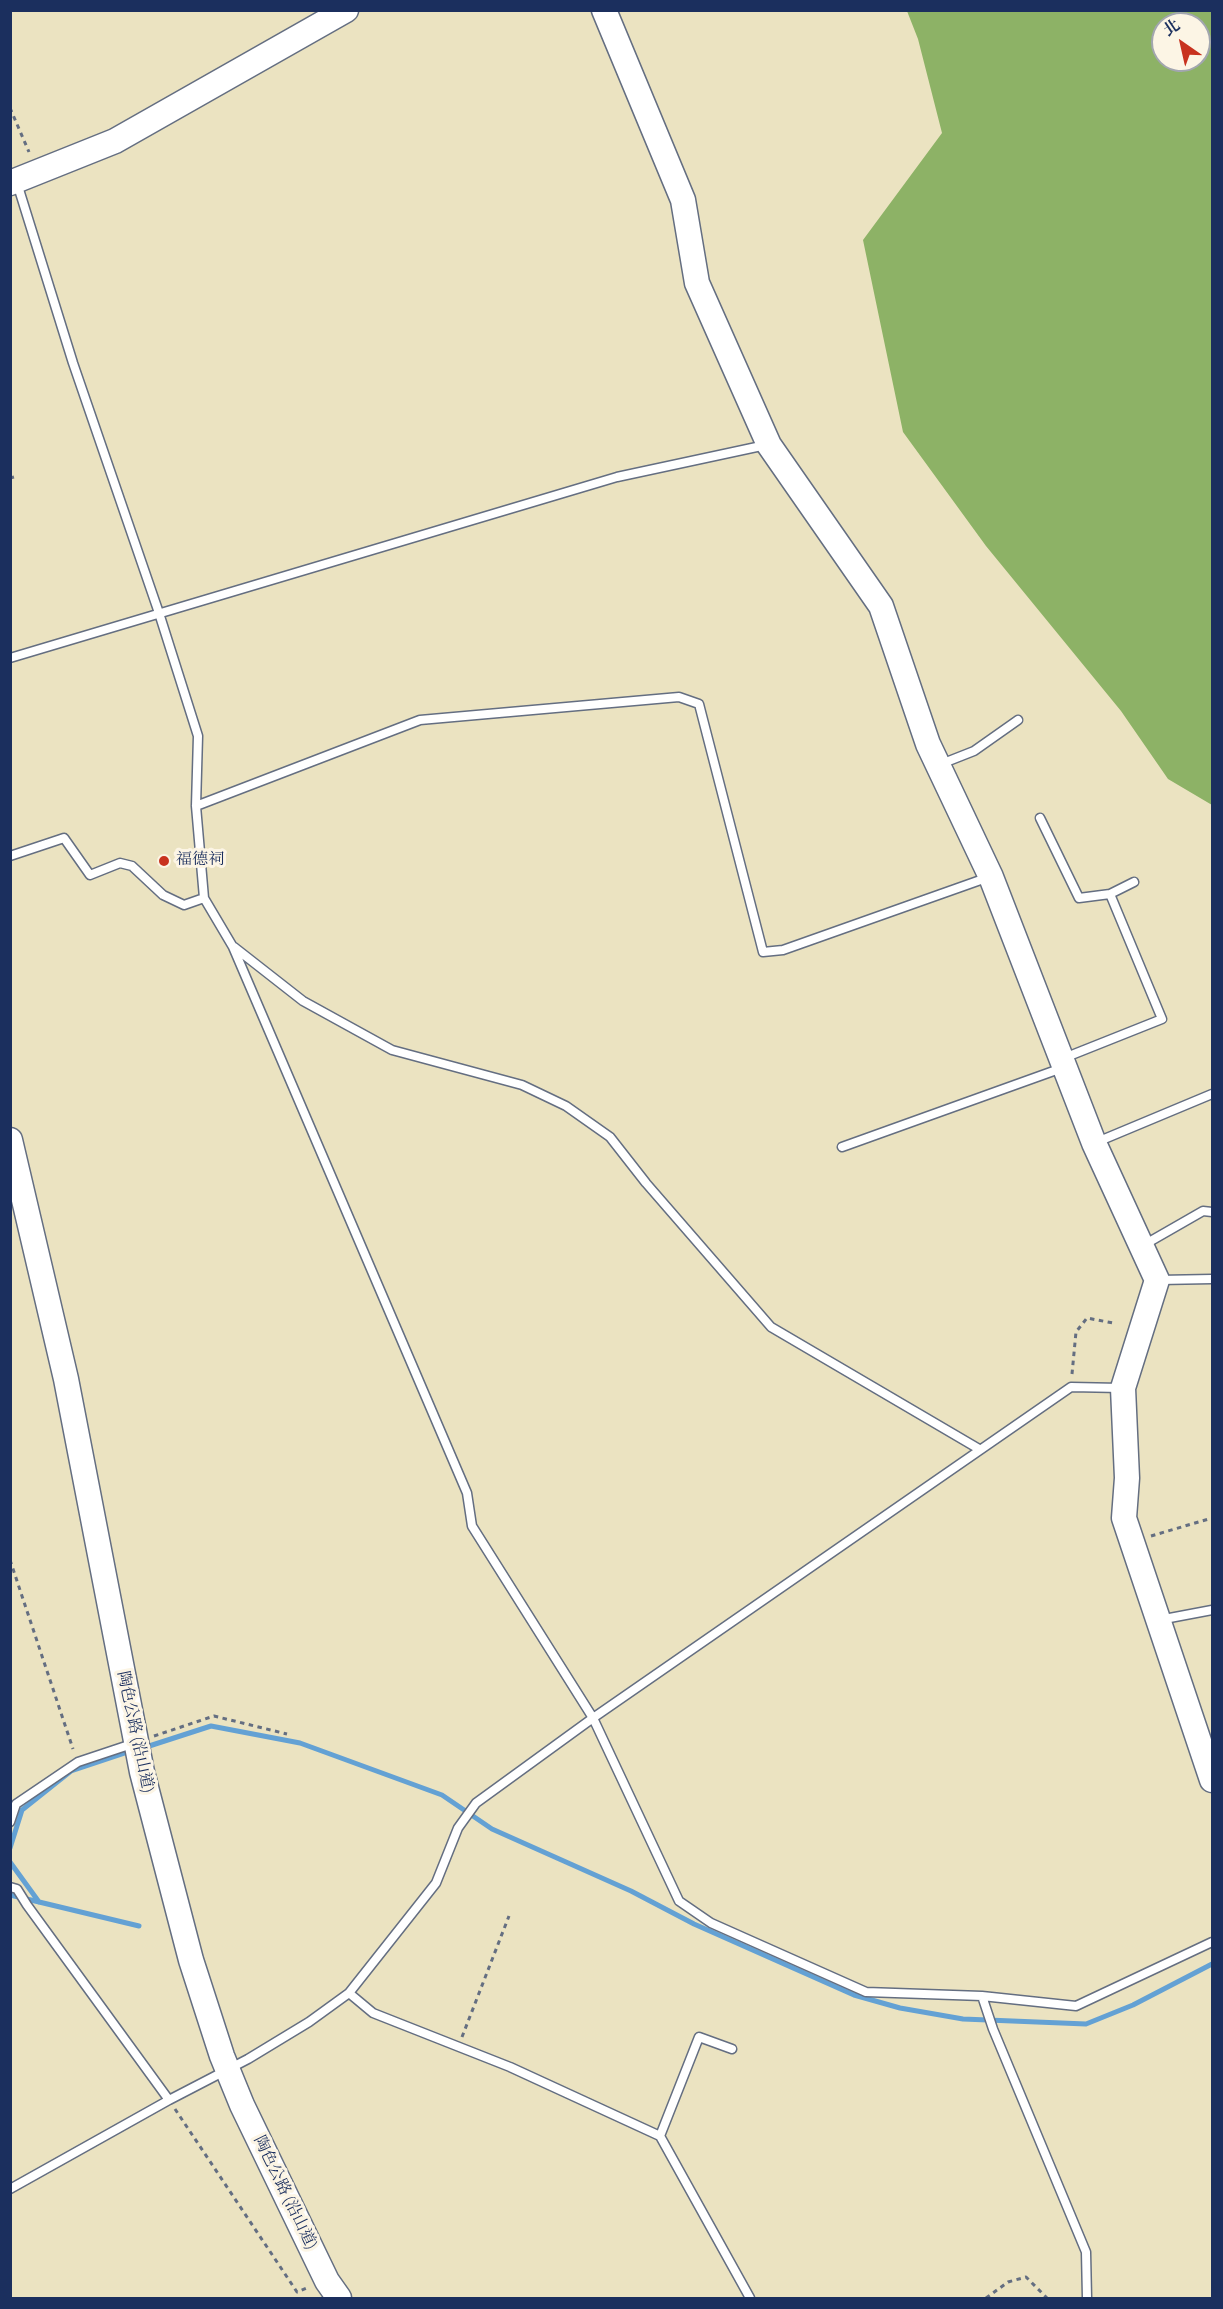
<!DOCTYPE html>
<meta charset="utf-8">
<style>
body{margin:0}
#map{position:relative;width:1223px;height:2309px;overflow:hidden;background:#ebe3c1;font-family:"IM FELL English","Noto Serif TC",serif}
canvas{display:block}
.frame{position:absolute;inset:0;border:12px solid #1b2f5e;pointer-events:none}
.north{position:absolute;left:1151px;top:12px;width:60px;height:60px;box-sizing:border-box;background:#fcf5e5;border:2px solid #a2a6af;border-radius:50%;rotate:326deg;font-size:16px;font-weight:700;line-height:24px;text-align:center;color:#1b2f5e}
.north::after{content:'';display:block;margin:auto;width:21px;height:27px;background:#c8321e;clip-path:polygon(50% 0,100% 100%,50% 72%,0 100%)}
</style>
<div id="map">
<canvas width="1223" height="2309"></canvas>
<div class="frame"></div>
<div class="north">北</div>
</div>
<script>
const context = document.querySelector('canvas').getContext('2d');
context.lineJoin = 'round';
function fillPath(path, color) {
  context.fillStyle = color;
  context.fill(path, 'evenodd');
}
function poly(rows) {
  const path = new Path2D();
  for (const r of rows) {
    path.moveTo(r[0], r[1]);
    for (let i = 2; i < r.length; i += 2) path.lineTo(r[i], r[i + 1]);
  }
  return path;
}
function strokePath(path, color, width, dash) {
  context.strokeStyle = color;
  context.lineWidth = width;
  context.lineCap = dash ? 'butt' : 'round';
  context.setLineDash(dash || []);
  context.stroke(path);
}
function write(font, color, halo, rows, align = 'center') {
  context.font = font + ' "IM FELL English","Noto Serif TC",serif';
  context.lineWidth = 6;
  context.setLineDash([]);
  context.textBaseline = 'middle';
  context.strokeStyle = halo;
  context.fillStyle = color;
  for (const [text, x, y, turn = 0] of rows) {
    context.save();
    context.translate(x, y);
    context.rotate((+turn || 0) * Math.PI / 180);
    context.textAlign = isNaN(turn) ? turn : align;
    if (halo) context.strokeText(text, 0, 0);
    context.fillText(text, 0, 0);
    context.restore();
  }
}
fillPath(poly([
 [907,11,1212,11,1212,805,1168,779,1121,711,986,546,903,432,863,240,942,133,918,39],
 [1163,24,1199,24,1199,60,1163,60]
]), '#8db266');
strokePath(poly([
 [143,1748,211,1726,300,1743,442,1795,492,1829,631,1891,694,1924,854,1995,900,2008,963,2019,1086,2024,1133,2005,1212,1964],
 [10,1848,22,1810,71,1771,131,1751],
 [10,1862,39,1902],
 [10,1895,139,1926]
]), '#63a1d4', 5);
const lane = poly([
 [17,183,73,363,159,613,198,736,196,806,204,898,233,947,467,1493,472,1526,593,1718,679,1901,711,1923,866,1992,982,1996,1076,2006,1212,1942],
 [10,658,617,477,766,445],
 [941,764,974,751,1018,720],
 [196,806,420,720,679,697,699,704,763,952,783,950,989,877],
 [1040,818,1079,898,1110,894,1162,1019,1064,1058],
 [10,856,64,838,90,875,120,863,132,866,163,895,184,905,204,898],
 [1110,894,1134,882],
 [234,947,303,1001,392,1050,522,1085,566,1106,610,1137,646,1183,771,1327,979,1449],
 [1097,1142,1212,1094],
 [842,1147,1062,1068],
 [1142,1246,1203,1211,1212,1212],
 [1159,1280,1212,1279],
 [1159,1620,1212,1610],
 [10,1822,16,1804,78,1762,135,1743],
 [10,1887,17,1889,27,1905,169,2100],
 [349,1993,373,2013,510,2067,660,2136,750,2298],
 [982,1996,993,2029,1086,2252,1087,2298],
 [660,2136,699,2037,732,2049],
 [10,2189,169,2100,248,2059,309,2022,349,1993,436,1883,458,1828,476,1803,593,1718,1071,1387,1121,1388]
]);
const secondary = poly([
 [604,10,683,200,697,283,769,445,881,606,928,744,991,877,1094,1143,1157,1280,1123,1388,1127,1478,1124,1518,1212,1780],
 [10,183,115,141,346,10],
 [10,1140,66,1379,142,1772,191,1960,222,2056,242,2105,327,2281,339,2298]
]);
strokePath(lane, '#646e81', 11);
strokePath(secondary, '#646e81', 27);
strokePath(poly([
 [10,108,29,152],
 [10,478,14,477],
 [1072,1374,1076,1332,1087,1318,1113,1323],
 [1151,1536,1212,1518],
 [10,1560,73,1749],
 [154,1736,214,1716,287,1734],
 [462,2037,509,1916],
 [175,2109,297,2292,309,2287],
 [986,2298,1008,2282,1026,2277,1047,2298]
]), '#646e81', 3, [4.5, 4.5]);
strokePath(lane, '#fff', 8);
strokePath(secondary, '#fff', 24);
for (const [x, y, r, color] of [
 [164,861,6,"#c8321e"]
]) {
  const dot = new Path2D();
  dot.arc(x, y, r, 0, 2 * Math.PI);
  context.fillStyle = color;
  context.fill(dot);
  strokePath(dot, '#fcf5e5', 2);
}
write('16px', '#1b2f5e', '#fcf5e5', [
 ["福德祠",176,861]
], 'left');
write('16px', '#1b2f5e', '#fcf5e5', [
 ["陶色公路 (沿山道)",134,1732,78],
 ["陶色公路 (沿山道)",284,2193,64]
]);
</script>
